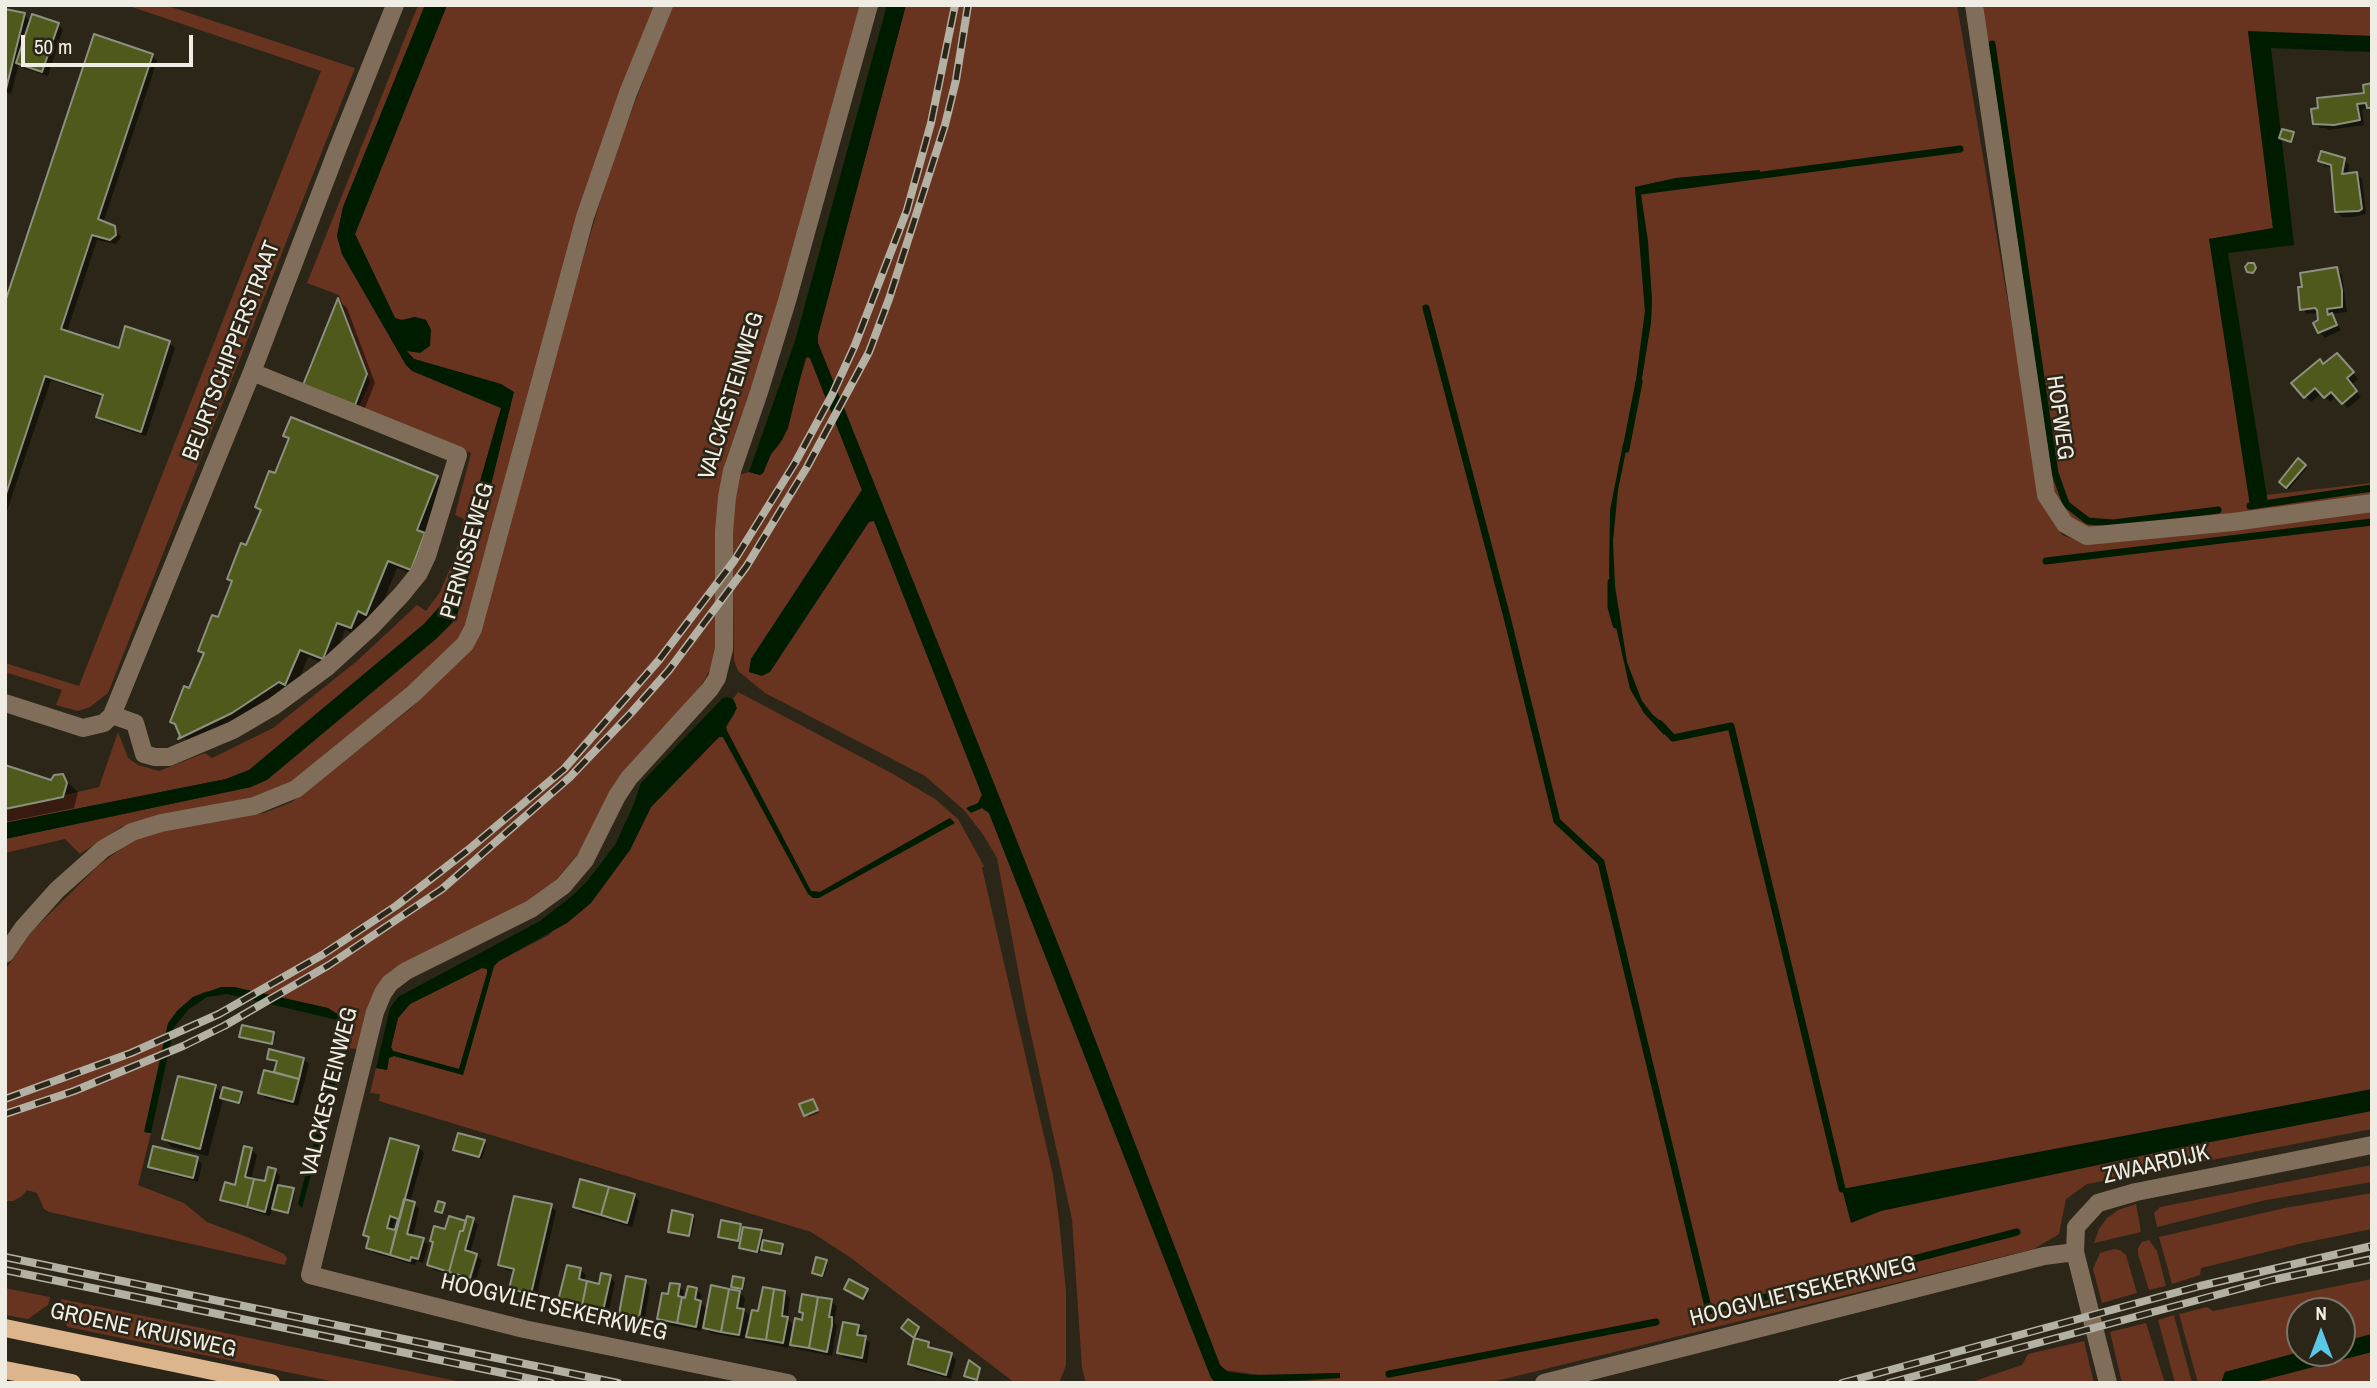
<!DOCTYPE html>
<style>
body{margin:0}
#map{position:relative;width:2377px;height:1388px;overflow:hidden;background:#2b2618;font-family:"Archivo Narrow",sans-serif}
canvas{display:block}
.frame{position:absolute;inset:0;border:7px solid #f0eee4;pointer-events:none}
.north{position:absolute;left:2286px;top:1297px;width:70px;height:70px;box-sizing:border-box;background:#2b2618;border:2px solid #7a766a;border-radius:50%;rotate:0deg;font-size:19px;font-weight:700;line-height:28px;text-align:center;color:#f0eee4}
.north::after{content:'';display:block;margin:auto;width:24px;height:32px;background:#5bc7e7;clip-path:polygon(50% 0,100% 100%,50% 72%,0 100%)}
.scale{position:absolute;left:21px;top:35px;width:172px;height:32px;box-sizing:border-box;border:4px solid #f0eee4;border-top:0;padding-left:9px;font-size:21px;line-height:24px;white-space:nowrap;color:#f0eee4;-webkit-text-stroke:5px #2b2618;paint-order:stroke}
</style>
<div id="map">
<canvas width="2377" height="1388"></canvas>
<div class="frame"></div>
<div class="north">N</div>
<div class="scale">50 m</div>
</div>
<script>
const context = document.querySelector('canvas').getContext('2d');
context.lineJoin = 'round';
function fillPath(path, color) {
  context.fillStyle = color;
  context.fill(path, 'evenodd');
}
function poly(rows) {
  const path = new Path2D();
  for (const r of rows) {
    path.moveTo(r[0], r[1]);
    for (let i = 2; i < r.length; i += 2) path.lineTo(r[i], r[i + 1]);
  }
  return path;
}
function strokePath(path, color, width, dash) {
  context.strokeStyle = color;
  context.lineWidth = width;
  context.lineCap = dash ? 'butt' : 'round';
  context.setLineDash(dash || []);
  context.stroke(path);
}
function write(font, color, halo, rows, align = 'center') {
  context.font = font + ' "Archivo Narrow",sans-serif';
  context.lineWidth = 5;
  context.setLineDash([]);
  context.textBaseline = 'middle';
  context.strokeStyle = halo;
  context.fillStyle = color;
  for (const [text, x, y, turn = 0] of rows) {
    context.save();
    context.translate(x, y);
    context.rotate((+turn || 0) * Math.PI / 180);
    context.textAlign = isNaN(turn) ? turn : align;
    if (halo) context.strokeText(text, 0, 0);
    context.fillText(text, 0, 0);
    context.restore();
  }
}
fillPath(poly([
 [126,5,165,5,355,68,108,693,90,707,78,711,56,705,62,690,5,672,5,663,79,686,321,71],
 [418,5,425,5,343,207,337,236,342,254,406,365,442,383,501,408,449,590,441,605,424,624,249,770,226,779,5,823,5,809,99,787,118,732,128,758,138,765,159,771,205,753,212,758,273,728,357,661,417,605,426,611,440,592,454,559,464,519,455,515,471,453,357,411,370,382,339,295,307,283],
 [447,5,658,5,464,633,434,666,288,790,160,816,121,827,80,854,65,839,5,853,5,839,251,787,455,619,469,574,513,392,501,384,414,359,406,351,431,330,426,320,415,317,401,320,395,318,355,234],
 [672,5,862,5,764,350,725,463,720,490,718,643,711,667,704,681,578,854,555,881,522,905,415,957,387,974,358,1049,345,1048,349,1031,328,1008,234,987,204,992,193,997,177,1011,146,1133,151,1133,138,1185,184,1203,207,1222,247,1237,284,1254,287,1258,285,1265,49,1212,44,1209,37,1193,27,1190,22,1196,13,1201,5,1201,5,970,32,931,98,866,134,839,188,825,264,813,292,802,410,709,466,653,611,165],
 [906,5,1957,5,2043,506,2062,535,2089,544,2372,511,2372,1129,2087,1184,2066,1199,2059,1234,2034,1249,1488,1383,1280,1383,1340,1378,1340,1373,1267,1376,1225,1370,1220,1365,1068,969,818,343,818,335],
 [1760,170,1760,174,1676,185,1640,194,1652,299,1651,322,1640,389,1635,388,1645,311,1635,187,1677,178],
 [1980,5,2372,5,2372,36,2248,32,2273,229,2209,239,2267,503,2266,495,2372,483,2372,499,2104,533,2079,525,2059,506,2053,492],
 [807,357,810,358,862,490,751,659,749,672,762,675,869,521,874,521,982,795,978,803,967,809,982,808,989,813,1214,1381,1243,1383,1086,1383,1082,1368,1072,1219,1026,1012,997,858,984,836,965,811,925,776,765,693,738,671,734,660,732,528,733,504,739,475,749,472,760,475,763,473,771,454,779,445],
 [738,692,893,774,935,799,958,819,984,866,982,868,1053,1175,1059,1220,1066,1291,1066,1365,1059,1383,1015,1383,851,1258,811,1232,379,1101,380,1094,370,1093,376,1068,387,1070,389,1058,394,1056,463,1075,494,966,499,961,549,935,630,850,651,807,719,737,723,737,813,898,954,822,950,818,820,892,811,891,727,731,726,727,735,713,736,704,733,699],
 [482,968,487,969,488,973,459,1069,393,1051,391,1048,398,1018,410,1004],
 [2372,1165,2372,1182,2266,1200,2157,1227,2154,1213,2160,1207],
 [2372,1193,2372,1229,2303,1243,2201,1268,2200,1275,2172,1284,2159,1237,2285,1208],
 [2136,1204,2141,1232,2094,1243,2099,1229,2107,1218,2118,1210],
 [2149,1240,2157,1251,2166,1286,2149,1290,2138,1254,2138,1248,2142,1242],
 [2114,1249,2120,1250,2126,1255,2137,1293,2102,1303,2093,1269,2100,1253],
 [2372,1279,2372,1334,2342,1342,2342,1311,2300,1311,2300,1352,2225,1372,2221,1383,2198,1383,2179,1314,2207,1307,2213,1311],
 [5,1288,50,1297,48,1305,28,1319,5,1315],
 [61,1299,134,1314,466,1383,340,1383,68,1327,59,1317],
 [2174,1315,2192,1383,2175,1383,2158,1320],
 [2146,1323,2165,1383,2122,1383,2110,1332],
 [2084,1341,2094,1383,1969,1383,2022,1365,2028,1354],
 [2372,1352,2372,1383,2251,1383,2321,1365]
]), '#683420');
fillPath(poly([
 [425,5,447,5,355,234,395,318,402,320,415,317,426,320,431,330,430,346,420,353,407,351,414,359,501,384,514,392,469,574,456,619,436,639,267,780,251,787,5,839,5,823,226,779,249,770,424,624,441,605,449,590,501,408,412,371,406,365,342,254,337,236,343,207],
 [887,5,906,5,818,335,818,343,1068,969,1220,1365,1228,1372,1252,1375,1340,1373,1340,1378,1243,1383,1214,1381,1211,1378,989,813,982,808,971,813,966,808,978,803,982,795,874,521,869,522,770,672,762,676,749,672,751,659,862,490,810,358,807,357,805,359,788,428,782,440,771,454,763,473,760,475,749,472,795,341],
 [2248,31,2372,36,2372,52,2271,48,2294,245,2228,253,2268,503,2250,506,2209,239,2273,228],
 [1760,170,1760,174,1676,185,1641,194,1648,241,1652,299,1651,322,1640,390,1635,389,1645,311,1635,187,1676,178],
 [1628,441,1618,490,1613,541,1615,586,1627,662,1642,701,1653,715,1667,726,1664,735,1644,713,1630,689,1614,618,1609,574,1610,510,1623,444],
 [727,697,733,699,737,708,726,727,727,731,811,891,820,892,950,818,955,823,819,898,813,898,808,894,723,737,719,737,651,807,630,850,591,903,567,923,499,961,494,966,463,1075,394,1056,389,1058,387,1070,376,1068,390,1008,398,997,540,921,572,896,588,880,615,845,633,806,641,783,722,699],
 [482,968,487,969,487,973,459,1069,393,1051,391,1047,398,1018,410,1004],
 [221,987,234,987,328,1008,345,1019,348,1025,345,1048,302,1208,298,1204,341,1036,340,1024,337,1020,241,997,227,994,207,997,189,1009,174,1027,151,1133,144,1132,168,1023,177,1011,193,997],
 [2372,1089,2372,1111,2169,1150,1881,1211,1851,1223,1842,1189],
 [2372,1334,2372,1352,2251,1383,2221,1383,2225,1372,2300,1352,2342,1353,2342,1342]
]), '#001c00');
fillPath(poly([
 [5,10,24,15,31,22,58,24,63,29,48,76,23,68,19,63,11,94,5,92],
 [152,55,157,61,103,223,111,225,121,237,116,244,97,240,67,332,120,350,127,329,169,343,175,348,146,436,103,422,98,416,104,398,51,380,5,517,5,308],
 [2372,85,2372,111,2369,108,2362,109,2364,125,2328,130,2325,128,2320,128,2315,123,2366,94],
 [2320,160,2344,160,2349,165,2348,175,2357,174,2362,179,2366,214,2353,217,2342,217,2336,211,2333,168,2325,166],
 [2337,269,2342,275,2347,312,2331,314,2341,330,2325,338,2320,332,2319,313,2307,314,2302,309],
 [339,301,347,308,375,383,363,413,305,385],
 [2342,360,2358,379,2351,385,2361,397,2348,408,2337,396,2330,402,2322,393,2311,402,2294,384,2324,366],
 [285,435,437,477,446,486,420,577,397,568,375,622,366,618,360,636,345,630,331,666,308,657,294,692,190,745,172,722,190,690,205,655,200,650,219,619,233,583,229,579,247,548,262,512,257,507,276,476,290,440],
 [2298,461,2307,468,2289,489,2281,482],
 [5,767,51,783,60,775,78,792,74,808,5,822],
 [273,1033,276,1036,273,1045,241,1036],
 [269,1058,303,1059,309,1064,298,1106,265,1098,260,1092,275,1075,278,1065],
 [215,1087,223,1094,241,1094,243,1096,241,1104,223,1099,208,1156,172,1147,164,1139],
 [813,1101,819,1113,808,1117,806,1115],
 [484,1142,486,1144,482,1159,455,1149],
 [418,1147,424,1153,410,1202,419,1209,413,1237,423,1240,428,1245,423,1263,416,1261,415,1265,374,1253,368,1248,370,1240,365,1234],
 [395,1221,399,1222,396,1232,392,1231],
 [252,1150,257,1155,251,1180,266,1183,275,1171,280,1176,278,1186,295,1192,290,1214,276,1211,273,1207,270,1216,228,1204,222,1199,236,1187],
 [197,1159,202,1164,198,1182,155,1171,150,1166],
 [634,1195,639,1201,632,1227,580,1212,575,1207],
 [551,1206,556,1211,536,1298,517,1294,511,1289,515,1272,506,1270,500,1265],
 [693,1216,695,1219,691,1237,670,1231],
 [473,1220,478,1225,470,1253,477,1256,475,1256,468,1280,434,1270,429,1265,446,1232],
 [740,1226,743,1229,761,1232,763,1234,762,1241,782,1246,785,1248,783,1255,765,1251,761,1247,759,1253,743,1250,741,1248,742,1242,720,1236],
 [478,1257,482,1260,475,1282,471,1281],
 [826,1262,828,1264,824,1277,816,1275,814,1273],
 [580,1270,586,1275,584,1282,600,1286,610,1277,615,1282,608,1315,565,1305,560,1300],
 [743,1280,745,1282,744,1290,736,1289,745,1298,743,1309,752,1318,785,1293,790,1298,787,1318,795,1327,803,1322,805,1315,801,1312,831,1301,837,1306,834,1322,837,1325,836,1331,832,1356,797,1349,789,1341,788,1348,754,1341,745,1333,744,1339,710,1333,702,1325,701,1331,664,1324,659,1319,669,1296,679,1286,684,1291,683,1299,687,1300,696,1289,702,1295,700,1302,708,1310,739,1292,733,1286],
 [645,1282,650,1287,644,1323,626,1319,621,1314],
 [850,1282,869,1293,866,1300,849,1291],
 [909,1321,920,1331,916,1340,929,1343,934,1349,951,1355,956,1360,951,1379,915,1369,910,1364,916,1338,904,1328],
 [858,1327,864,1332,863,1337,870,1343,867,1363,844,1358,839,1353]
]), '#0007');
strokePath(poly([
 [1992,44,2055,473,2066,504,2088,521,2113,523,2218,510],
 [1641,191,1960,149],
 [1426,308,1508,621,1557,821,1601,862,1709,1311,1766,1297],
 [1626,449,1639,382],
 [2250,506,2372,488],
 [2046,561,2372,522],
 [1611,582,1611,607,1616,625],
 [1660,724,1673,738,1731,726,1842,1189],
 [1795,1290,2017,1232],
 [1389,1374,1656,1322]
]), '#001c00', 7);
const building = poly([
 [5,9,25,13,6,89,5,89,5,9],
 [32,14,59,23,42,72,16,63,32,14],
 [94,34,153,54,98,219,115,226,116,235,110,240,92,235,61,329,119,348,125,326,170,341,141,432,96,417,103,395,45,376,5,497,5,302,94,34],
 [2372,83,2372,108,2367,108,2366,103,2357,104,2360,120,2334,125,2313,124,2311,109,2318,108,2317,98,2364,93,2363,85,2372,83],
 [2282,129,2294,132,2291,142,2279,138,2282,129],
 [2321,151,2345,158,2342,174,2357,172,2362,209,2359,211,2335,212,2331,165,2318,161,2321,151],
 [2248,263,2254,263,2256,268,2253,273,2247,272,2245,267,2248,263],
 [2337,267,2342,290,2342,307,2327,309,2328,315,2332,313,2337,325,2318,333,2313,323,2318,320,2317,310,2315,308,2300,310,2298,287,2302,287,2300,273,2337,267],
 [338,298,367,374,355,405,303,385,338,298],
 [2337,353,2354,372,2347,378,2357,391,2342,404,2331,392,2324,398,2315,388,2304,398,2291,383,2320,359,2323,364,2337,353],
 [291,417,438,476,417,530,425,533,411,570,388,561,366,615,358,611,351,628,337,623,323,659,300,650,285,685,279,682,232,713,178,739,180,736,175,724,170,722,184,686,189,688,204,653,198,651,212,615,218,617,232,581,227,579,241,543,246,545,261,510,255,507,269,471,275,473,289,438,283,436,291,417],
 [2298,458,2306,465,2286,488,2279,482,2298,458],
 [5,765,51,780,54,775,63,774,67,783,63,797,5,809,5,765],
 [242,1025,274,1032,272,1044,239,1037,242,1025],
 [269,1049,304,1058,299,1079,274,1072,277,1061,267,1059,269,1049],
 [264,1070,299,1079,293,1102,258,1093,264,1070],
 [178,1076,216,1085,200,1149,162,1139,178,1076],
 [223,1087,242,1092,239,1103,220,1098,223,1087],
 [813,1099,818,1110,804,1116,799,1104,813,1099],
 [458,1133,485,1140,479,1157,453,1150,458,1133],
 [390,1138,419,1146,390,1255,366,1248,369,1237,363,1235,390,1138],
 [390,1216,398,1219,395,1230,387,1228,390,1216],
 [153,1146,198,1157,193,1178,148,1167,153,1146],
 [244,1146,252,1148,245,1177,254,1179,247,1207,220,1200,225,1182,235,1185,244,1146],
 [268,1167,276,1169,265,1212,247,1207,254,1179,265,1181,268,1167],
 [580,1179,609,1187,601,1215,573,1207,580,1179],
 [278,1185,294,1188,288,1213,272,1209,278,1185],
 [609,1187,635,1194,627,1223,601,1215,609,1187],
 [514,1196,552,1204,531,1294,509,1289,514,1269,498,1265,514,1196],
 [404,1199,415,1202,407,1234,424,1238,418,1259,411,1257,410,1261,390,1255,404,1199],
 [438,1201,445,1203,442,1213,435,1211,438,1201],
 [672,1210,693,1215,689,1236,668,1232,672,1210],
 [449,1216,466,1221,463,1231,460,1231,449,1272,427,1265,433,1242,430,1241,434,1226,445,1229,449,1216],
 [467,1216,474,1218,465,1250,477,1254,470,1278,449,1272,460,1231,463,1231,467,1216],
 [721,1220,741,1224,738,1241,718,1237,721,1220],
 [743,1227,762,1230,757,1252,739,1248,743,1227],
 [763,1240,783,1244,781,1254,761,1250,763,1240],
 [816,1257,827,1260,822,1276,812,1273,816,1257],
 [567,1265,581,1268,579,1279,587,1281,582,1306,558,1301,567,1265],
 [601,1273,611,1275,603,1311,582,1306,587,1281,599,1284,601,1273],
 [626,1276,646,1280,639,1318,619,1314,626,1276],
 [733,1276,744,1278,742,1289,731,1287,733,1276],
 [849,1279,868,1289,863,1299,844,1289,849,1279],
 [670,1283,680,1284,678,1296,682,1297,677,1323,657,1319,662,1293,668,1294,670,1283],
 [711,1285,729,1289,721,1332,703,1328,711,1285],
 [688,1286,697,1288,695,1299,701,1301,696,1327,677,1323,682,1297,685,1298,688,1286],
 [763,1287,774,1289,766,1340,746,1337,752,1310,758,1311,763,1287],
 [729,1289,740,1291,737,1308,744,1309,739,1335,721,1332,729,1289],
 [774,1289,785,1291,782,1316,788,1317,783,1343,766,1340,774,1289],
 [802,1294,818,1297,809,1348,790,1345,795,1318,802,1320,803,1313,799,1312,802,1294],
 [818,1297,832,1299,829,1317,832,1317,832,1325,827,1352,809,1348,818,1297],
 [908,1319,919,1327,914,1338,901,1328,908,1319],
 [843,1322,859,1325,857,1335,866,1336,862,1358,837,1353,843,1322],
 [914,1338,929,1342,928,1347,952,1353,946,1375,908,1364,914,1338],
 [969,1360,980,1368,977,1380,964,1376,969,1360]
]);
fillPath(building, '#4f591c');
strokePath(building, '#8c917f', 2);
strokePath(poly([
 [1974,5,2046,495,2065,524,2087,536,2233,522,2372,503],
 [5,703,83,728,104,723,112,715,252,372,337,150,395,5],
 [112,715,135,723,144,754,155,757,169,757,233,730,274,706,326,668,372,626,402,594,419,573,427,556,458,455,252,372],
 [5,954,23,928,57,890,103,849,132,832,161,823,254,806,296,789,413,694,465,644,473,629,585,217,628,93,664,5],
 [788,1383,524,1329,310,1275,375,1012,383,993,390,983,406,971,531,909,563,886,585,860,617,796,629,778,710,689,717,678,724,649,724,532,727,497,732,471,759,392,787,301,869,5],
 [1544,1383,2044,1256,2075,1252],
 [2108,1383,2075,1252,2076,1227,2098,1203,2136,1192,2372,1145]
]), '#816e5a', 18);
strokePath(poly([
 [5,1328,271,1383],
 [5,1370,72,1383]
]), '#ddb58c', 18);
const rail = poly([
 [5,1099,131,1053,219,1014,322,955,396,906,468,850,564,769,659,660,734,561,795,463,832,395,855,345,907,210,931,123,955,5],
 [5,1114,74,1091,183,1046,224,1026,329,965,442,889,570,777,631,713,669,670,746,567,807,467,869,352,889,299,945,125,956,80,968,5],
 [5,1257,618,1383],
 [5,1270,551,1383],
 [1842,1383,2200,1286,2372,1246],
 [1889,1383,2272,1280,2372,1259]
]);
strokePath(rail, '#b3b0a4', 8);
strokePath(rail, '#2b2618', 5, [16]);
write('23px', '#f0eee4', '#2b2618', [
 ["BEURTSCHIPPERSTRAAT",232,351,-69],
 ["VALCKESTEINWEG",732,396,-73],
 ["HOFWEG",2059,418,82],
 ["PERNISSEWEG",468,551,-74],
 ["VALCKESTEINWEG",330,1092,-76],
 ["ZWAARDIJK",2156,1165,-13],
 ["HOOGVLIETSEKERKWEG",1803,1292,-14],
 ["HOOGVLIETSEKERKWEG",554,1308,13],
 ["GROENE KRUISWEG",143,1331,12]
]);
</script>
